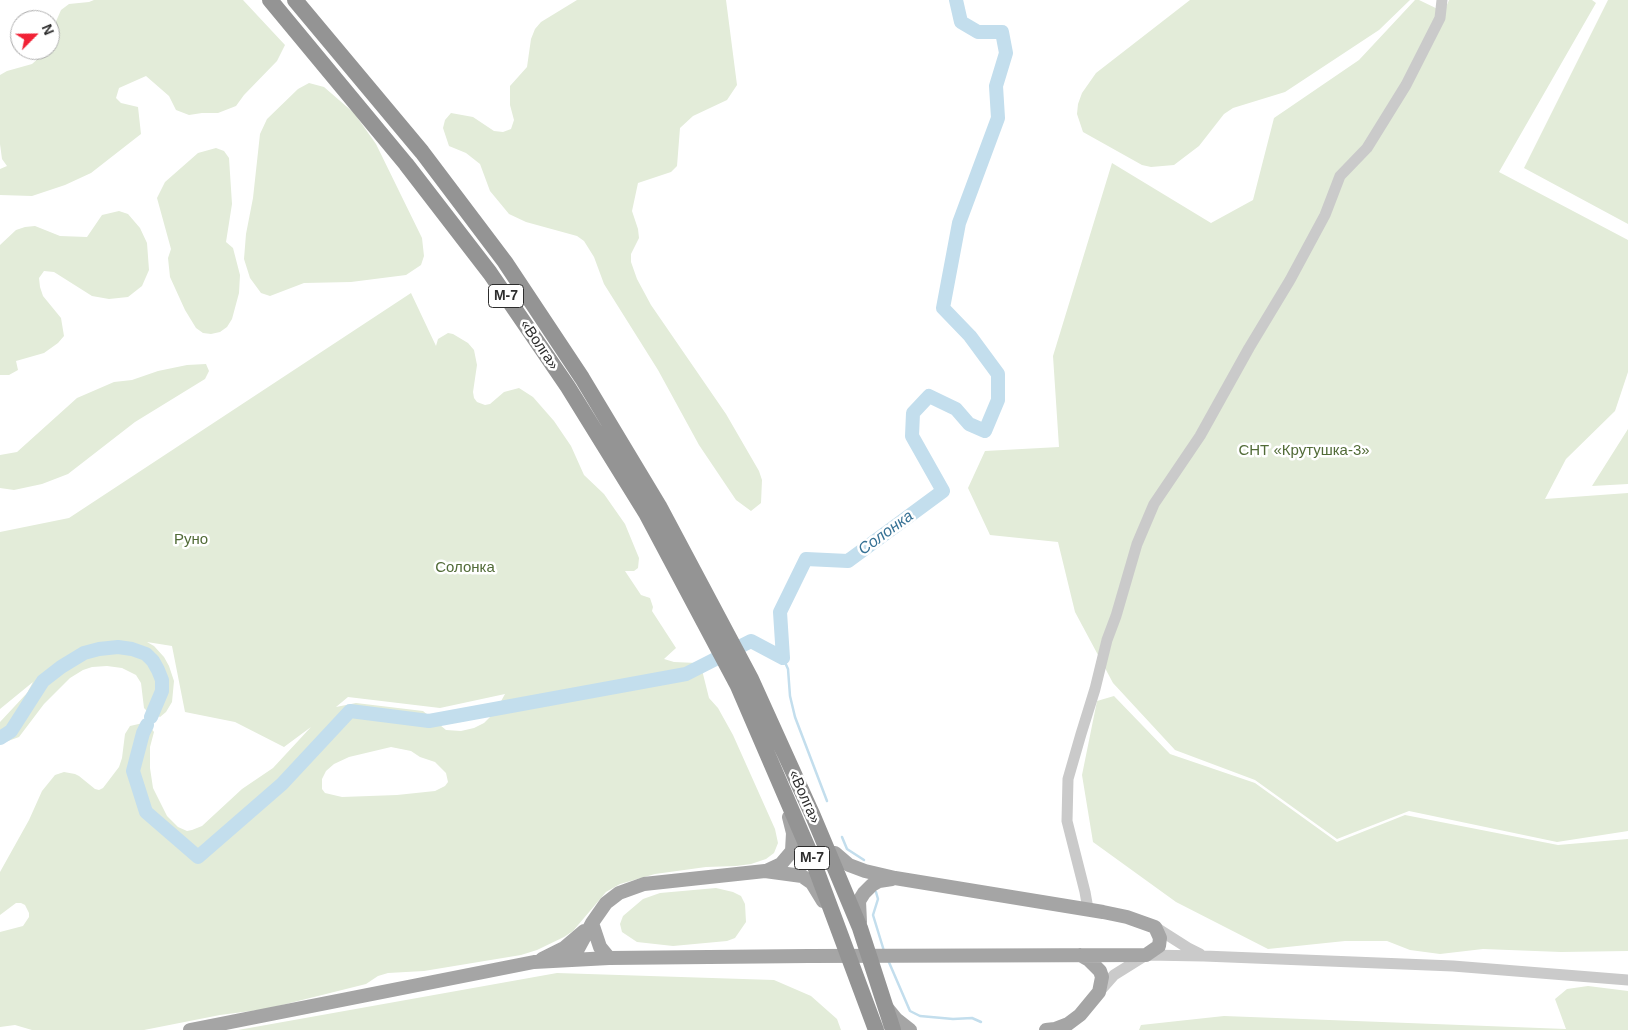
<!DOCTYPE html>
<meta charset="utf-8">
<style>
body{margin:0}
#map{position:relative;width:1628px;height:1030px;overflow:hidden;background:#fff;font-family:Helvetica,sans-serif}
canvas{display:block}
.north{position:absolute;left:10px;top:10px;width:50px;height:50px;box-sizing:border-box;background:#fff;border:1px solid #ababab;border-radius:50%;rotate:67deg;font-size:14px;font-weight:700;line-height:20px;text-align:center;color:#2d2d2d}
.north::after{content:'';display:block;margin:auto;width:18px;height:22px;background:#f12135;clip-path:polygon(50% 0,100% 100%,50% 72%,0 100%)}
</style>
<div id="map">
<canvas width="1628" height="1030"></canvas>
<div class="north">N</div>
</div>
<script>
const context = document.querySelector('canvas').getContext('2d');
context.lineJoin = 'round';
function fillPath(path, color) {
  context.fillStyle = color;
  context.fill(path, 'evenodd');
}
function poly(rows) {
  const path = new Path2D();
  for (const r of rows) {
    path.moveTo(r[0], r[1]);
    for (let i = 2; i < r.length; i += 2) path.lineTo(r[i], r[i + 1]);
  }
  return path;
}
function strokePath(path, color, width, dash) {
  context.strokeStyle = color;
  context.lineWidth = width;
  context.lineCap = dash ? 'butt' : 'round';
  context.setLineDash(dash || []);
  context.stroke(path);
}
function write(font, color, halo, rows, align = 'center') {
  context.font = font + ' Helvetica,sans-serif';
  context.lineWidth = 5;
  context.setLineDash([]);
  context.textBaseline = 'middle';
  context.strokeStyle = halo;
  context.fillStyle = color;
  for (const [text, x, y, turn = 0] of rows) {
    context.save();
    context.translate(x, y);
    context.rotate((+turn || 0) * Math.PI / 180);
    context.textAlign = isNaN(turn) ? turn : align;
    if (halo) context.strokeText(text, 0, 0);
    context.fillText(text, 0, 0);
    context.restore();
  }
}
fillPath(poly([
 [94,0,243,0,285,45,277,61,244,95,236,106,218,113,202,113,189,115,176,110,169,96,146,76,119,88,116,98,121,103,138,107,141,134,91,173,65,185,32,196,0,195,0,169,7,166,2,159,0,144,0,75,7,71,32,64,41,56,44,50,50,50,50,35,61,10,69,4,89,2],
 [577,0,726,0,737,85,727,100,693,116,680,128,677,166,671,172,638,183,632,211,638,229,639,238,631,254,631,262,637,279,651,305,726,414,759,471,762,480,761,503,751,511,736,500,699,445,658,370,604,284,594,257,584,241,577,236,526,222,509,214,490,191,480,164,466,153,449,146,443,128,445,120,451,113,473,117,494,131,503,132,511,129,514,120,510,105,510,86,527,67,531,39,535,29,541,22],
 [1190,0,1410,0,1379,30,1285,92,1233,108,1224,114,1199,146,1174,165,1151,167,1142,165,1083,132,1077,114,1078,104,1082,93,1096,73],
 [1415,0,1419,0,1444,12,1449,0,1592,0,1596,3,1499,172,1628,240,1628,372,1615,411,1566,459,1545,499,1628,493,1628,831,1557,842,1409,811,1337,839,1255,780,1175,750,1113,683,1075,612,1058,542,990,535,968,488,985,451,1059,447,1053,356,1112,163,1211,223,1253,200,1274,118,1359,60],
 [1608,0,1628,0,1628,224,1524,168],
 [309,83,324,87,354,113,376,144,422,238,424,256,421,265,406,275,351,282,304,283,270,296,261,293,250,278,244,259,246,234,253,198,260,134,267,119,298,89],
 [216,148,224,151,229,158,232,204,226,242,233,248,240,275,239,293,232,319,227,327,220,332,211,334,203,333,196,328,185,310,170,277,168,258,171,249,157,198,165,182,198,153],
 [119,211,128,214,140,228,147,243,149,270,142,286,128,297,109,299,92,296,54,272,44,271,39,278,40,287,43,296,61,318,64,336,58,343,44,353,16,361,18,370,9,375,0,375,0,245,16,230,25,227,35,226,60,236,87,237,102,215],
 [411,293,436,346,438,339,448,333,453,334,468,343,474,350,477,365,473,392,474,398,477,402,485,405,490,404,504,392,519,388,533,397,554,421,571,446,584,475,604,494,625,524,639,558,638,568,634,571,625,571,641,595,650,598,653,607,652,611,676,648,664,659,674,662,697,663,701,666,709,698,718,708,733,735,775,829,778,843,774,853,766,859,751,864,736,866,706,867,655,874,620,884,606,892,573,931,564,937,537,950,521,955,424,971,388,973,378,976,366,984,266,1009,220,1015,144,1030,32,1030,15,1025,0,1027,0,932,23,926,29,917,29,913,25,905,21,903,16,903,0,915,0,872,29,820,42,791,55,775,64,772,75,774,79,776,95,789,99,790,103,788,119,767,122,758,125,734,130,726,143,723,148,724,154,732,150,747,150,768,153,788,167,816,178,827,187,831,192,830,202,826,242,789,273,768,311,727,284,747,235,722,185,712,172,646,147,642,154,646,164,657,169,666,174,681,172,702,166,712,160,717,147,711,144,708,141,683,136,675,122,668,107,666,92,667,83,670,70,678,44,704,19,737,0,744,0,722,27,693,33,682,0,709,0,532,69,518],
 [505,694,495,712,484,723,474,728,461,731,446,730,423,711,356,703,336,707,348,697,440,708],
 [391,747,411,751,420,757,435,762,446,773,448,782,445,786,435,791,397,795,342,797,325,793,322,789,322,779,326,771,334,764,349,757],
 [206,364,209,371,205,379,135,422,68,474,42,484,14,490,0,488,0,455,17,452,77,398,114,382,132,380,158,371,187,365],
 [1628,429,1628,484,1592,486],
 [1114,696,1170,754,1255,783,1337,842,1405,815,1558,845,1628,839,1628,951,1561,952,1483,949,1440,954,1410,950,1387,941,1345,941,1268,949,1176,902,1093,842,1082,775,1097,701],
 [716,888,733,892,741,896,745,904,746,922,735,938,727,941,673,946,637,942,622,932,620,924,623,916,643,899,660,893],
 [557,973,774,980,811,996,837,1019,841,1030,238,1030],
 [1588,986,1628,991,1628,1030,1139,1030,1141,1025,1224,1016,1566,1029,1555,999,1567,989]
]), '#e3ecd9');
strokePath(poly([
 [783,658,788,669,790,696,795,717,827,801],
 [842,837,847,849,864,860],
 [876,892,878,899,873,915,884,951],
 [888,960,910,1011,920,1016,953,1019,972,1018,981,1022]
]), '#c3deed', 2.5);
strokePath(poly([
 [147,725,143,733,133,771,146,812,198,857,282,784,350,711,429,721,686,674,751,641,783,658,780,612,806,559,848,561,943,491,912,436,913,413,929,396,956,409,969,424,985,431,998,400,998,374,970,336,943,308,959,223,998,118,996,86,1006,53,1002,32,978,32,961,22,956,0],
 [0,738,11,731,43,681,61,667,84,653,99,649,118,647,132,649,146,654,153,661,158,670,162,680,162,691,151,717]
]), '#c3deed', 14);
strokePath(poly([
 [1088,909,1085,892,1067,821,1068,779,1081,734,1095,689,1107,640,1116,616,1137,544,1154,504,1200,436,1249,348,1290,280,1325,215,1340,176,1367,148,1406,85,1440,18,1442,0],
 [1155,927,1188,948,1200,954],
 [1099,992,1114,975,1146,955,1204,956,1453,966,1628,980]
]), '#cacaca', 11);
strokePath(poly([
 [766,871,781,864,792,851,793,833,789,817],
 [860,922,859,901,864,893,872,885,879,881,892,879],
 [592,923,600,947,609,958],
 [542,959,564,948,584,931],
 [572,960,592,923,606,903,619,893,644,884,765,871,802,876,812,883,823,901],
 [887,1008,896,1019,910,1030],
 [190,1030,534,962,609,958,809,956,1146,955,1159,946,1160,938,1155,927,1127,917,1103,912,895,878,865,871,849,865,835,853],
 [1046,1030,1055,1029,1068,1024,1080,1015,1099,992,1102,977,1100,971,1089,960,1080,955]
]), '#a5a5a5', 14);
strokePath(poly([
 [270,0,406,164,490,273,568,387,646,513,738,686,810,853,876,1030],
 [295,0,422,152,505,262,582,378,659,506,751,679,813,816,860,928,893,1030]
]), '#949494', 16);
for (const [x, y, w] of [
 [506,296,35],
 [812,858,35]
]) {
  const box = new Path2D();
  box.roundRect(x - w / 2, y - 11.5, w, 23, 4);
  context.fillStyle = '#fff';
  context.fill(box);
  strokePath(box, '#2d2d2d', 1);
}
write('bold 14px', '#2d2d2d', null, [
 ["М-7",506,296],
 ["М-7",812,858]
]);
write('15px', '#2d2d2d', '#fff', [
 ["«Волга»",539,345,56],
 ["«Волга»",804,797,66]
]);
write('15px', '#516b37', '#fff', [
 ["СНТ «Крутушка-3»",1304,451],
 ["Руно",191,540],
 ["Солонка",465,568]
]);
write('italic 16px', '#367194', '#fff', [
 ["Солонка",886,533,-36]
]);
</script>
